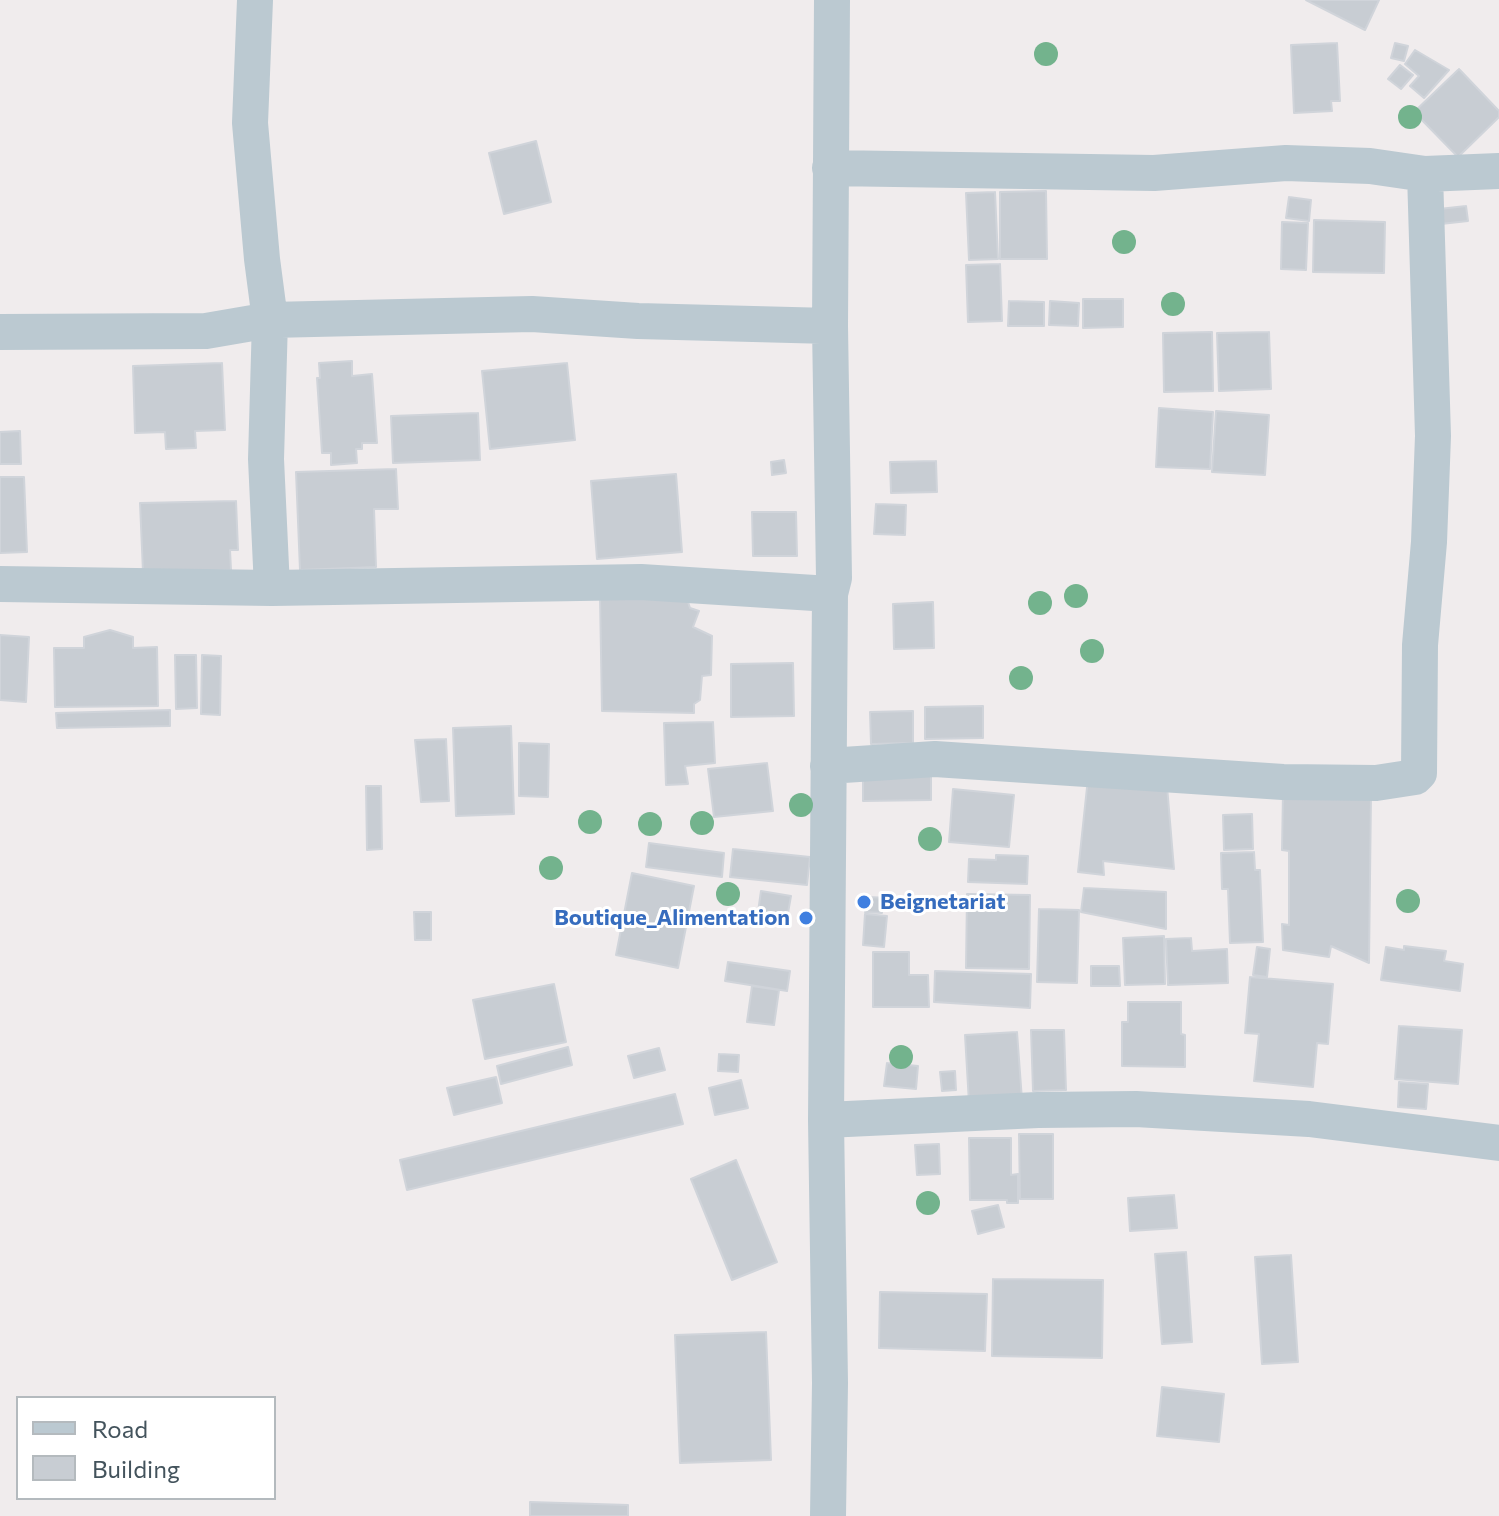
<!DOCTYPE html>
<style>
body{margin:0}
#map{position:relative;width:1499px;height:1516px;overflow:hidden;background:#f0eced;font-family:Commissioner,sans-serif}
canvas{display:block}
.legend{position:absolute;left:16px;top:1396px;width:260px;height:104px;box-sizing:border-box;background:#fff;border:2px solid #b4babe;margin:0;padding:10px 14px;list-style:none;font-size:24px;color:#43535c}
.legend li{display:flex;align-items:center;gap:16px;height:40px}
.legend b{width:40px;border:2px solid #b4babe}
</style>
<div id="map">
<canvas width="1499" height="1516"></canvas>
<ul class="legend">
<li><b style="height:10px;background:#bbc9d1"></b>Road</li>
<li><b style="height:22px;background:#c8cdd3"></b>Building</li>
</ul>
</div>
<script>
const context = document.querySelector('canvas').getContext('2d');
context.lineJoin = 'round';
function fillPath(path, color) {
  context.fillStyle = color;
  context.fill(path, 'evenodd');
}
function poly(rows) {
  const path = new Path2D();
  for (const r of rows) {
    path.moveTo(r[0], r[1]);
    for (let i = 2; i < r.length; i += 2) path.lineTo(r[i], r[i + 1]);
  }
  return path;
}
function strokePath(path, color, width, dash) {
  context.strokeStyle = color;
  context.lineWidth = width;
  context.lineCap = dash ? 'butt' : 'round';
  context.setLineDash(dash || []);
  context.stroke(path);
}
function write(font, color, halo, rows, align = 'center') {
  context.font = font + ' Commissioner,sans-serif';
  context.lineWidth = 6;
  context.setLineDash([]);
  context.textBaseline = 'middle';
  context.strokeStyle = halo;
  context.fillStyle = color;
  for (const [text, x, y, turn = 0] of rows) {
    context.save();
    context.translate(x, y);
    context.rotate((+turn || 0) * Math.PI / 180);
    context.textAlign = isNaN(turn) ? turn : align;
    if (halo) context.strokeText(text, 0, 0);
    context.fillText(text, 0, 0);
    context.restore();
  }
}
const building = poly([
 [1306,0,1379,0,1365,30,1306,0],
 [1337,43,1340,101,1331,101,1332,111,1294,113,1291,45,1337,43],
 [1395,43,1408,46,1404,61,1391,58,1395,43],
 [1415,50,1449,70,1424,98,1410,86,1419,76,1405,64,1415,50],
 [1400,65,1413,75,1401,89,1388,79,1400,65],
 [1459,69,1499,111,1499,117,1458,157,1414,112,1459,69],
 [536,141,551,202,504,214,489,153,536,141],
 [1046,191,1047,259,1000,259,1000,192,1046,191],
 [995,192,998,259,969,260,966,193,995,192],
 [1289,197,1311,200,1309,221,1286,218,1289,197],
 [1466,206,1468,221,1441,224,1439,209,1466,206],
 [1314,220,1385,222,1384,273,1313,272,1314,220],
 [1282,222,1308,223,1306,270,1281,269,1282,222],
 [1000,264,1002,321,968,322,966,265,1000,264],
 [1083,299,1123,299,1123,327,1083,328,1083,299],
 [1009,301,1044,302,1044,326,1008,326,1009,301],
 [1050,301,1079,303,1078,326,1049,325,1050,301],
 [1212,332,1213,391,1164,392,1163,333,1212,332],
 [1269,332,1271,389,1219,391,1217,333,1269,332],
 [352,361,352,376,372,374,377,443,362,443,362,449,356,449,357,463,331,465,331,453,322,453,317,378,320,378,319,363,352,361],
 [222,363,225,430,195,431,196,448,166,449,165,432,135,433,133,366,222,363],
 [567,363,575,440,490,449,482,371,567,363],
 [1159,408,1213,412,1210,469,1156,467,1159,408],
 [1216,411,1269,415,1265,475,1212,472,1216,411],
 [478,413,480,460,393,463,391,416,478,413],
 [20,431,21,464,0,464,0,432,20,431],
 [784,460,786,473,772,475,771,462,784,460],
 [936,461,937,492,891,493,890,462,936,461],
 [396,469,398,509,374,509,376,567,300,570,296,472,396,469],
 [676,474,682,552,597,559,591,481,676,474],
 [0,477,24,477,27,552,0,553,0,477],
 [236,501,238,550,230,550,231,570,143,572,140,503,236,501],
 [876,504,906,505,905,535,874,534,876,504],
 [752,512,796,512,797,556,753,556,752,512],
 [600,596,687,599,690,608,699,611,693,627,712,636,711,675,702,676,700,700,694,704,694,713,602,711,600,596],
 [933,602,934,648,894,649,893,604,933,602],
 [110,630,133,637,133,648,157,647,158,706,55,707,54,648,84,648,84,637,110,630],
 [0,635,29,637,26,702,0,700,0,635],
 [175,655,196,655,197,708,176,709,175,655],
 [202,655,221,656,220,715,201,714,202,655],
 [793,663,794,716,731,717,731,664,793,663],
 [983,706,983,738,925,739,925,707,983,706],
 [170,710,170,726,57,728,56,713,170,710],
 [913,711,913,743,871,744,870,712,913,711],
 [713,722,715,763,685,766,688,784,666,785,664,723,713,722],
 [511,726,514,814,456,816,453,728,511,726],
 [446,739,449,801,421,802,415,740,446,739],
 [519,743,549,744,548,797,519,796,519,743],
 [931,762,931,800,863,801,863,763,931,762],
 [767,763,773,811,714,817,708,769,767,763],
 [1088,778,1167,786,1174,869,1103,861,1104,875,1078,872,1088,778],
 [366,786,381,786,382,849,367,850,366,786],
 [953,789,1014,795,1009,847,949,842,953,789],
 [1283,792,1371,794,1369,963,1331,946,1329,957,1283,950,1282,924,1289,925,1289,851,1282,850,1283,792],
 [1252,814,1253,849,1224,850,1223,815,1252,814],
 [649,843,724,853,722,877,646,867,649,843],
 [733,849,810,857,807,885,730,877,733,849],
 [1254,852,1255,870,1260,870,1263,942,1230,943,1228,889,1222,889,1221,853,1254,852],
 [996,855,1028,856,1027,884,968,882,969,859,996,860,996,855],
 [632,873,694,886,678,968,616,955,632,873],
 [1084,888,1166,892,1166,929,1081,912,1084,888],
 [761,891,791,896,786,924,757,919,761,891],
 [967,894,1030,895,1029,969,966,968,967,894],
 [866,897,891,898,891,909,881,908,882,913,865,912,866,897],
 [1039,909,1079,910,1077,983,1037,982,1039,909],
 [414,912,431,912,431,940,415,940,414,912],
 [865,914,887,916,884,947,863,945,865,914],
 [1164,936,1165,984,1125,985,1123,938,1164,936],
 [1191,938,1192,951,1227,949,1228,983,1168,985,1166,939,1191,938],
 [1404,946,1446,951,1444,961,1463,964,1460,991,1381,980,1386,947,1404,950,1404,946],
 [1257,947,1270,949,1267,977,1253,975,1257,947],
 [873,952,909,952,909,975,928,975,929,1007,873,1007,873,952],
 [728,962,790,971,787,991,725,981,728,962],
 [1091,966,1119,966,1120,986,1091,986,1091,966],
 [935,971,1031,974,1030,1008,934,1002,935,971],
 [1250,977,1333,984,1328,1044,1317,1043,1313,1087,1254,1081,1259,1034,1245,1033,1250,977],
 [554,984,566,1042,485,1059,473,1000,554,984],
 [752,986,779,990,774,1025,747,1022,752,986],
 [1128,1002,1181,1002,1181,1034,1185,1035,1185,1067,1122,1066,1122,1022,1128,1022,1128,1002],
 [1399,1026,1462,1030,1458,1084,1395,1079,1399,1026],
 [1031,1030,1064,1030,1066,1090,1033,1091,1031,1030],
 [1017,1032,1022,1100,969,1103,965,1035,1017,1032],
 [568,1047,572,1065,501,1084,497,1066,568,1047],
 [659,1048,665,1070,634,1078,628,1056,659,1048],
 [719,1054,739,1055,738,1072,718,1071,719,1054],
 [887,1063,918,1066,916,1089,884,1086,887,1063],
 [955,1071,956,1090,942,1091,940,1072,955,1071],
 [496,1077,502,1103,454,1115,447,1088,496,1077],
 [741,1080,748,1108,715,1115,709,1088,741,1080],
 [1399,1082,1428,1084,1426,1109,1398,1107,1399,1082],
 [675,1094,683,1124,407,1190,400,1160,675,1094],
 [1019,1134,1053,1134,1053,1199,1020,1199,1019,1134],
 [969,1138,1011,1138,1011,1175,1018,1174,1018,1203,1007,1203,1007,1200,970,1200,969,1138],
 [939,1144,940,1174,917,1175,915,1145,939,1144],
 [736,1160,777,1262,732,1280,691,1179,736,1160],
 [1174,1195,1177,1228,1130,1231,1128,1198,1174,1195],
 [998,1205,1004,1227,978,1234,972,1211,998,1205],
 [1186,1252,1192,1342,1162,1344,1155,1254,1186,1252],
 [1291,1255,1298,1362,1262,1364,1255,1257,1291,1255],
 [993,1279,1103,1280,1102,1358,992,1356,993,1279],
 [880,1292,987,1294,985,1351,879,1348,880,1292],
 [766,1332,771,1460,680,1463,675,1335,766,1332],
 [1162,1387,1224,1394,1219,1442,1157,1436,1162,1387],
 [530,1502,628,1505,628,1516,530,1516,530,1502]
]);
fillPath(building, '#c8cdd3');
strokePath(building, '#d0d4da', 2);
strokePath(poly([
 [830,168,1154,173,1286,163,1370,166,1425,174,1499,171],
 [0,332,206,331,270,320,532,314,638,321,830,326],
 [0,584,272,588,266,459,270,320,262,259,250,123,255,0],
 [272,588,641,582,830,594],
 [828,766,935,759,1283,782,1376,783,1415,777,1419,773,1420,645,1429,542,1433,436,1425,174],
 [826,1120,1038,1110,1136,1109,1309,1119,1499,1143],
 [828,1516,830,1383,826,1120,830,594,834,578,830,326,832,0]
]), '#bbc9d1', 36);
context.fillStyle = '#73b38d';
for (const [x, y] of [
 [1046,54],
 [1410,117],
 [1124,242],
 [1173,304],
 [1076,596],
 [1040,603],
 [1092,651],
 [1021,678],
 [801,805],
 [590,822],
 [702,823],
 [650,824],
 [930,839],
 [551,868],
 [728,894],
 [1408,901],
 [901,1057],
 [928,1203]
]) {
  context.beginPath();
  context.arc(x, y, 12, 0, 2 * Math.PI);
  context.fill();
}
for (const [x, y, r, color] of [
 [864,902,8,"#3f7fe0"],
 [806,918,8,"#3f7fe0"]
]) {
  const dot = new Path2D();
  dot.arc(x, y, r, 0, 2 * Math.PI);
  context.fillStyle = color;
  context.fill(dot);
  strokePath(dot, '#fff', 3);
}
write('bold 22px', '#366cbe', '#fff', [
 ["Beignetariat",880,902],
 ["Boutique_Alimentation",790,918,"right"]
], 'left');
</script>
